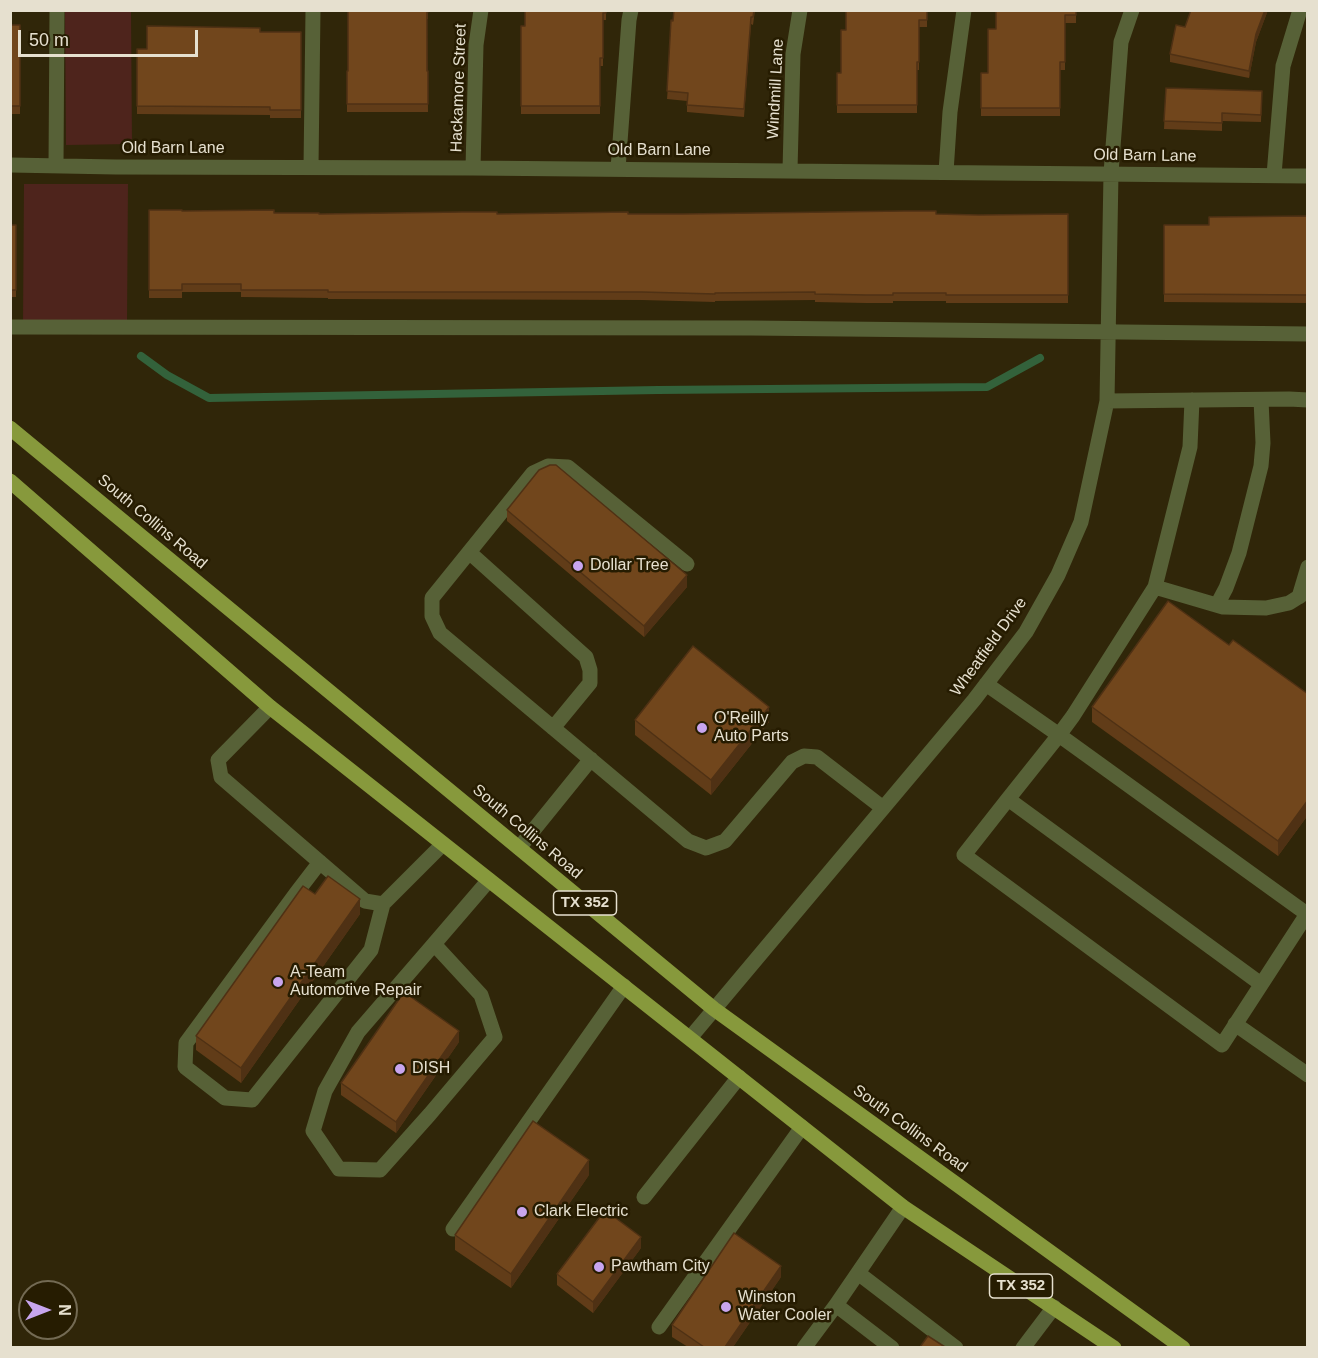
<!DOCTYPE html>
<style>
body{margin:0}
#map{position:relative;width:1318px;height:1358px;overflow:hidden;background:#302609;font-family:Helvetica,sans-serif}
canvas{display:block}
.frame{position:absolute;inset:0;border:12px solid #e6e0cf;pointer-events:none}
.north{position:absolute;left:18px;top:1280px;width:60px;height:60px;box-sizing:border-box;background:#261c01;border:2px solid #736a53;border-radius:50%;rotate:90deg;font-size:16px;font-weight:700;line-height:24px;text-align:center;color:#e6e0cf}
.north::after{content:'';display:block;margin:auto;width:21px;height:27px;background:#c8a5ee;clip-path:polygon(50% 0,100% 100%,50% 72%,0 100%)}
.scale{position:absolute;left:18px;top:30px;width:180px;height:27px;box-sizing:border-box;border:3px solid #e6e0cf;border-top:0;padding-left:8px;font-size:18px;line-height:21px;white-space:nowrap;color:#e6e0cf;-webkit-text-stroke:4px #261c01;paint-order:stroke}
</style>
<div id="map">
<canvas width="1318" height="1358"></canvas>
<div class="frame"></div>
<div class="north">N</div>
<div class="scale">50 m</div>
</div>
<script>
const context = document.querySelector('canvas').getContext('2d');
context.lineJoin = 'round';
function fillPath(path, color) {
  context.fillStyle = color;
  context.fill(path, 'evenodd');
}
function poly(rows) {
  const path = new Path2D();
  for (const r of rows) {
    path.moveTo(r[0], r[1]);
    for (let i = 2; i < r.length; i += 2) path.lineTo(r[i], r[i + 1]);
  }
  return path;
}
function strokePath(path, color, width, dash) {
  context.strokeStyle = color;
  context.lineWidth = width;
  context.lineCap = dash ? 'butt' : 'round';
  context.setLineDash(dash || []);
  context.stroke(path);
}
function write(font, color, halo, rows, align = 'center') {
  context.font = font + ' Helvetica,sans-serif';
  context.lineWidth = 5;
  context.setLineDash([]);
  context.textBaseline = 'middle';
  context.strokeStyle = halo;
  context.fillStyle = color;
  for (const [text, x, y, turn = 0] of rows) {
    context.save();
    context.translate(x, y);
    context.rotate((+turn || 0) * Math.PI / 180);
    context.textAlign = isNaN(turn) ? turn : align;
    if (halo) context.strokeText(text, 0, 0);
    context.fillText(text, 0, 0);
    context.restore();
  }
}
fillPath(poly([
 [65,11,131,11,132,144,66,145],
 [24,184,128,184,127,323,23,323]
]), '#4e241c');
strokePath(poly([
 [141,356,167,375,209,398,658,390,987,387,1040,358]
]), '#33623b', 8);
strokePath(poly([
 [10,165,116,167,473,168,1308,176],
 [56,166,57,10],
 [311,167,313,10],
 [473,168,476,45,481,10],
 [618,169,629,20,631,10],
 [790,170,793,54,800,10],
 [946,172,950,112,964,10],
 [1274,175,1283,66,1300,10],
 [10,327,751,328,1308,334],
 [1192,400,1190,447,1155,587,1223,607,1266,608,1289,603,1308,591],
 [1107,401,1289,399,1308,400],
 [469,552,586,657,590,670,590,683,553,728],
 [687,564,568,467,548,466,533,473,432,598,432,616,440,633,688,841,706,848,725,841,792,762,804,756,817,757,883,808],
 [1299,597,1308,567],
 [1217,605,1226,588,1239,553,1261,466,1263,443,1261,400],
 [986,684,1059,735,1307,914,1222,1045,964,855,1008,799,1059,735,1073,716,1155,587],
 [270,707,218,760,221,777,365,901,383,904,443,844],
 [1008,799,1261,984],
 [519,848,591,759],
 [320,862,297,892,186,1043,185,1067,225,1098,252,1100,371,950,383,904],
 [434,944,481,995,495,1037,430,1114,380,1170,339,1169,313,1131,325,1091,358,1032,434,944,489,880],
 [1235,1024,1308,1075],
 [690,1038,974,700,1026,632,1058,575,1081,522,1107,401,1111,173,1121,42,1132,10],
 [644,1197,739,1077],
 [453,1229,624,986],
 [858,1273,956,1348],
 [836,1305,892,1348],
 [659,1327,802,1127],
 [804,1348,836,1305,903,1207],
 [1023,1348,1054,1307]
]), '#576137', 15);
strokePath(poly([
 [10,428,714,1009,1183,1348],
 [10,481,270,707,903,1207,1114,1348]
]), '#87993c', 15);
fillPath(poly([
 [428,10,428,19,427,19,428,112,347,112,347,71,348,71],
 [606,10,606,20,603,20,603,66,600,66,600,114,521,114,521,26,525,26],
 [674,10,755,10,753,25,751,24,744,117,687,112,687,101,667,99],
 [927,10,927,27,919,27,919,70,917,70,917,113,837,113,837,73,841,73,846,30],
 [1076,10,1076,23,1065,23,1065,70,1060,70,1060,116,981,116,981,73,988,73,996,29],
 [1191,10,1268,10,1256,42,1249,78,1170,62,1170,54,1185,27],
 [10,25,20,25,20,114,10,114],
 [260,32,301,32,301,118,270,118,270,115,137,114,137,49,147,49],
 [1166,88,1262,91,1261,122,1222,121,1222,131,1164,129],
 [149,210,182,211,319,214,936,214,979,215,1068,214,1068,303,946,303,946,301,893,301,893,303,866,303,815,302,815,300,715,301,715,302,642,300,328,299,328,298,241,297,241,292,182,292,182,298,149,298],
 [1308,216,1308,303,1164,302,1164,225,1209,225],
 [10,225,16,225,16,297,10,297],
 [507,510,687,587,644,637,507,521],
 [1308,694,1308,815,1278,856,1092,722,1092,707],
 [635,720,769,722,711,795,635,735],
 [315,894,360,914,241,1083,196,1050,196,1036],
 [459,1042,396,1133,341,1095,341,1083],
 [589,1175,511,1288,455,1250,455,1235],
 [641,1248,593,1313,557,1285,557,1274],
 [781,1277,733,1347,688,1347,672,1337,672,1325]
]), '#613c18');
fillPath(poly([
 [1265,10,1268,10,1256,42,1249,78,1249,71,1256,34],
 [687,575,687,587,644,637,644,626],
 [769,707,769,722,711,795,711,780],
 [1308,800,1308,815,1278,856,1278,841],
 [360,899,360,914,241,1083,241,1068],
 [459,1031,459,1042,396,1133,396,1122],
 [589,1160,589,1175,511,1288,511,1274],
 [641,1237,641,1248,593,1313,593,1302],
 [781,1266,781,1277,733,1347,725,1347]
]), '#4f3114');
const building = poly([
 [348,10,428,10,428,12,427,12,427,71,428,71,428,104,347,104,347,71,348,71,348,10],
 [525,10,606,10,606,13,603,13,603,58,600,58,600,106,521,106,521,26,525,26,525,10],
 [674,10,754,10,753,17,751,17,744,109,687,105,688,93,667,91,671,20,673,21,674,10],
 [846,10,927,10,927,20,919,20,919,62,917,62,917,105,837,105,837,73,841,73,841,30,846,30,846,10],
 [996,10,1076,10,1076,15,1065,15,1065,62,1060,62,1060,108,981,108,981,73,988,73,988,29,996,29,996,10],
 [1191,10,1265,10,1256,34,1249,71,1170,54,1176,25,1185,27,1191,10],
 [10,25,20,25,20,106,10,106,10,25],
 [147,26,260,28,260,32,301,32,301,110,270,110,270,107,137,106,137,49,147,49,147,26],
 [1166,88,1262,91,1261,115,1222,113,1222,123,1164,121,1166,88],
 [149,210,182,210,182,211,274,210,274,213,319,213,319,214,462,212,497,212,497,214,628,212,628,214,682,214,904,211,936,211,936,214,979,215,1068,214,1068,295,946,295,946,293,893,293,893,295,866,295,815,294,815,292,715,293,715,294,642,292,328,292,328,290,241,290,241,284,182,284,182,290,149,290,149,210],
 [1308,216,1308,295,1164,294,1164,225,1209,225,1209,217,1308,216],
 [10,225,16,225,16,290,10,290,10,225],
 [550,465,556,465,687,575,644,626,507,510,539,470,550,465],
 [1168,601,1229,645,1233,640,1308,694,1308,800,1278,841,1092,707,1168,601],
 [693,646,769,707,711,780,635,720,693,646],
 [328,876,360,899,241,1068,196,1036,303,886,315,894,328,876],
 [404,992,459,1031,396,1122,341,1083,404,992],
 [533,1121,589,1160,511,1274,455,1235,533,1121],
 [605,1210,641,1237,593,1302,557,1274,605,1210],
 [734,1233,781,1266,725,1347,704,1347,672,1325,734,1233],
 [928,1336,945,1347,920,1347,928,1336]
]);
fillPath(building, '#71461c');
strokePath(building, '#4f3114', 1.5);
for (const [x, y, r, color] of [
 [578,566,6,"#c8a5ee"],
 [702,728,6,"#c8a5ee"],
 [278,982,6,"#c8a5ee"],
 [400,1069,6,"#c8a5ee"],
 [522,1212,6,"#c8a5ee"],
 [599,1267,6,"#c8a5ee"],
 [726,1307,6,"#c8a5ee"]
]) {
  const dot = new Path2D();
  dot.arc(x, y, r, 0, 2 * Math.PI);
  context.fillStyle = color;
  context.fill(dot);
  strokePath(dot, '#261c01', 2);
}
for (const [x, y, w] of [
 [585,903,63],
 [1021,1286,63]
]) {
  const box = new Path2D();
  box.roundRect(x - w / 2, y - 12, w, 24, 4.5);
  context.fillStyle = '#261c01';
  context.fill(box);
  strokePath(box, '#e6e0cf', 1.5);
}
write('bold 15px', '#e6e0cf', null, [
 ["TX 352",585,903],
 ["TX 352",1021,1286]
]);
write('16px', '#e6e0cf', '#261c01', [
 ["Hackamore Street",459,88,-88],
 ["Windmill Lane",776,89,-87],
 ["Old Barn Lane",173,149],
 ["Old Barn Lane",659,151],
 ["Old Barn Lane",1145,156,1],
 ["South Collins Road",152,522,40],
 ["Wheatfield Drive",989,647,-54],
 ["South Collins Road",527,832,40],
 ["South Collins Road",910,1129,36]
]);
write('16px', '#e6e0cf', '#261c01', [
 ["Dollar Tree",590,566],
 ["O'Reilly",714,719],
 ["Auto Parts",714,737],
 ["A-Team",290,973],
 ["Automotive Repair",290,991],
 ["DISH",412,1069],
 ["Clark Electric",534,1212],
 ["Pawtham City",611,1267],
 ["Winston",738,1298],
 ["Water Cooler",738,1316]
], 'left');
</script>
